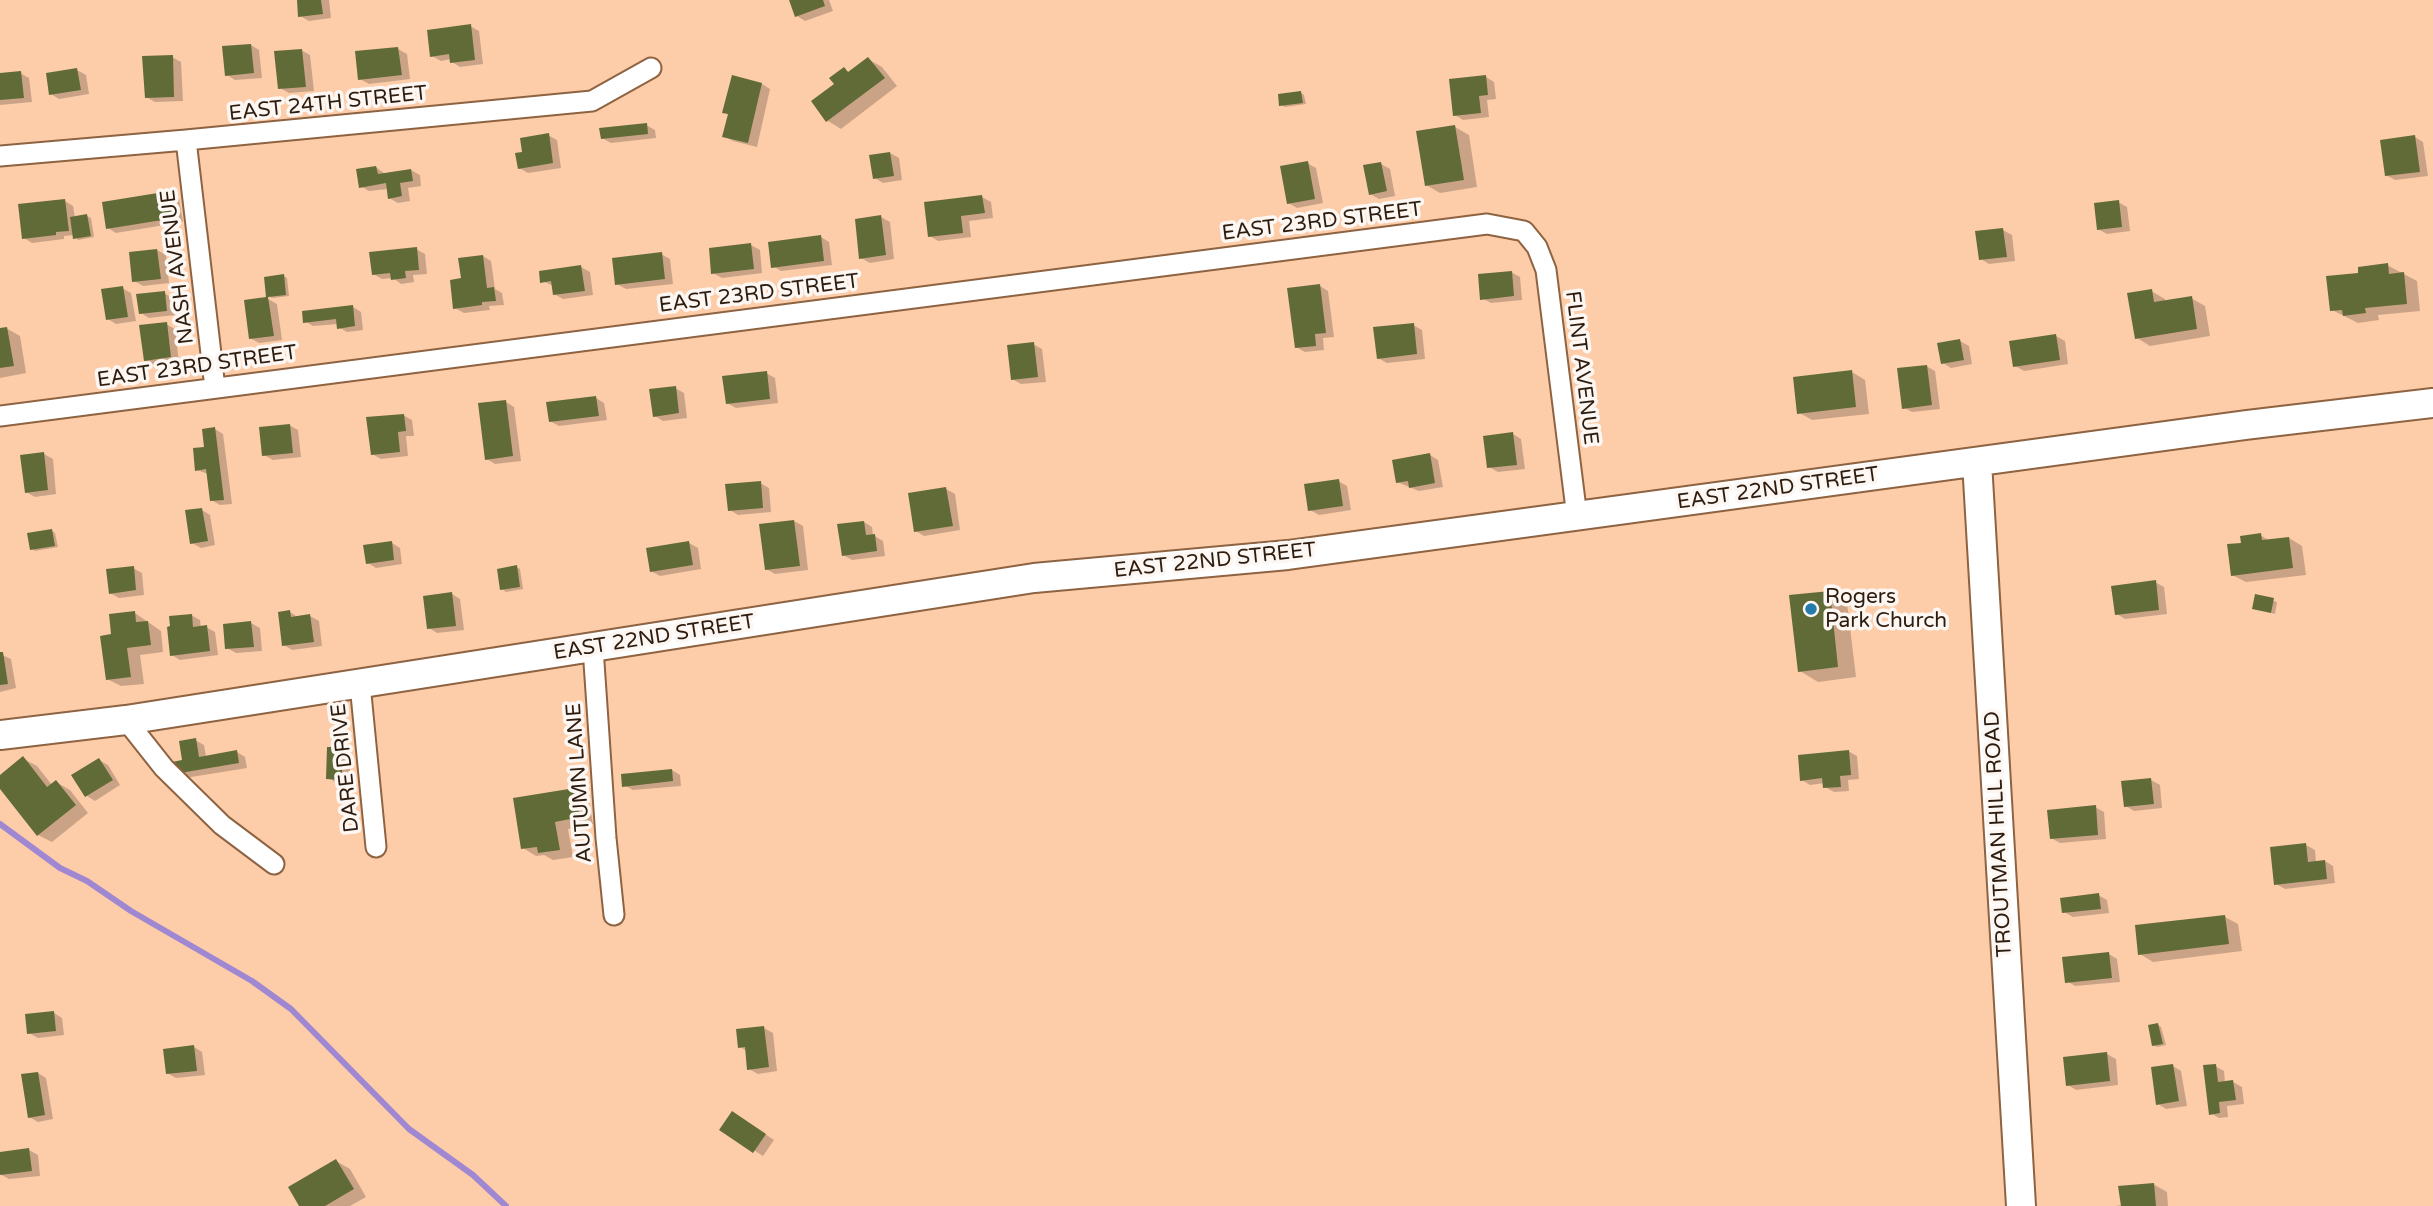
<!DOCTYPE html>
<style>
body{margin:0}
canvas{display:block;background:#fdcca8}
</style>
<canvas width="2433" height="1206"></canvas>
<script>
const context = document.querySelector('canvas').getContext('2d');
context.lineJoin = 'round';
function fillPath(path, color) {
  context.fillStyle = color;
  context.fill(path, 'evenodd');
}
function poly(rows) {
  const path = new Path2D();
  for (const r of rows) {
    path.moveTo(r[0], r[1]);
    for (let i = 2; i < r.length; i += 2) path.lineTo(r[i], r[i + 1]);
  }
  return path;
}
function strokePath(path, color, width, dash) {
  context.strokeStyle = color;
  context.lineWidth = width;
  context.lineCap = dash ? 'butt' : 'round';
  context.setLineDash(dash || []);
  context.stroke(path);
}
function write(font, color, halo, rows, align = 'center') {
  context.font = font + ' "Varela Round",sans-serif';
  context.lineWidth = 7;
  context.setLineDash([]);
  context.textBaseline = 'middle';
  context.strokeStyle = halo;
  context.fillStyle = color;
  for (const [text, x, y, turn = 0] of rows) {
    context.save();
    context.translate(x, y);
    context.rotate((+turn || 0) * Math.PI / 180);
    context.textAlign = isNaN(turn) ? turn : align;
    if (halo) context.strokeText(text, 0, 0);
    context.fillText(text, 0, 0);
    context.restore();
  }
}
fillPath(poly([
 [299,0,329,0,331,18,309,21,300,16],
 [791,0,829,0,833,11,805,21,797,16],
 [470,26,479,31,483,64,460,67,452,62,451,59,441,61,432,56],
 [251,45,259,50,262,78,235,80,227,75],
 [398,49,407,54,410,79,369,84,360,79],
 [301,50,310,55,314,91,289,93,280,88],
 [172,57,181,62,183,101,155,102,146,97],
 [868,59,882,67,897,86,841,129,828,121,813,101,836,84,844,69,850,73],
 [77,70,86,75,89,94,59,99,51,94],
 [20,73,29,78,32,102,0,105,0,75],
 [733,77,762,84,770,89,757,147,733,141,724,136,729,115,724,112],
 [1486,77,1494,82,1496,99,1487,100,1489,117,1463,120,1455,115],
 [1301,93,1304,95,1306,104,1285,107,1281,105],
 [646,125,655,130,656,138,611,143,602,138],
 [1455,127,1469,135,1477,187,1440,193,1426,185],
 [548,135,557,140,561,168,528,173,519,168],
 [2415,137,2423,142,2428,176,2395,180,2386,175],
 [890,153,899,158,902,180,883,183,875,178],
 [1307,163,1316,168,1323,203,1297,208,1288,203],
 [1381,164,1390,169,1395,196,1379,199,1370,194],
 [376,167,385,174,411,170,420,175,421,186,408,188,410,201,398,203,389,198,388,189,369,191,360,186],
 [170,193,179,198,183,222,116,233,108,228],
 [982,197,991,202,993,218,969,221,971,237,938,241,930,236],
 [65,201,73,206,75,218,87,216,91,218,94,237,78,240,74,235,64,236,64,239,32,243,24,238],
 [2118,202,2127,207,2130,231,2107,234,2098,229],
 [881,217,890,222,894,259,870,263,861,258],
 [2003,230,2012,235,2015,261,1989,264,1981,259],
 [821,237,829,242,832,265,781,271,773,266],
 [751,245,760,250,762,273,722,278,713,273],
 [416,249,425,254,427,274,413,275,414,282,401,284,393,278,382,279,373,274],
 [157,250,166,255,169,283,143,286,134,281],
 [661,254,670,259,673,284,626,289,617,284],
 [483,256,491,261,495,289,502,293,504,305,489,306,490,310,464,313,455,308,462,280],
 [2387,265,2417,281,2420,311,2378,315,2379,320,2358,323,2332,310],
 [581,267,590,272,593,295,563,299,554,294,554,286,542,281],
 [1511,272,1520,277,1522,300,1491,303,1482,298],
 [284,276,287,278,289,296,272,298,268,296],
 [1320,286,1328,291,1334,337,1323,338,1324,350,1305,352,1296,347],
 [122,288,131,293,136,321,116,324,108,319],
 [2151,291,2165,299,2165,302,2191,298,2205,306,2210,336,2150,346,2137,338],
 [164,293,173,298,175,315,149,318,141,313],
 [268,299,277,304,282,340,259,343,250,338],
 [353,307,361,312,363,330,347,332,338,327,338,324,313,326,305,321],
 [166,324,175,329,179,362,154,365,145,360],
 [1413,325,1422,330,1425,359,1387,363,1378,358],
 [6,328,20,336,26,373,0,378,0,330],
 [2056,336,2065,341,2068,364,2024,371,2015,366],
 [1960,341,1969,346,1972,364,1951,368,1943,363],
 [1033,344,1042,349,1046,382,1021,384,1012,379],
 [1926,366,1935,371,1940,409,1912,412,1903,407],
 [1852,372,1865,380,1869,414,1812,420,1798,412],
 [766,373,775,378,778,403,736,408,727,403],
 [675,388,684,393,687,418,663,421,655,416],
 [596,398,604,403,607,420,559,426,550,421],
 [506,402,514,407,521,461,495,464,487,459],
 [403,415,412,420,414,436,406,436,408,456,381,459,372,454],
 [289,425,298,430,301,457,273,460,264,455],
 [215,429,223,434,232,504,220,505,211,500,208,474,197,470],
 [1513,434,1521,439,1525,469,1498,472,1489,467],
 [44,454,53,459,56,494,35,497,26,492],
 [1430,455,1438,460,1443,487,1419,491,1397,482],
 [1338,481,1347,486,1351,510,1319,515,1310,510],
 [760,483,769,488,771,512,738,515,730,510],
 [946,489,955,494,960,530,924,536,916,531],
 [202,510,210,515,215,545,201,548,192,543],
 [794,521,803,526,808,570,775,574,766,569],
 [864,522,872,527,873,535,883,541,885,556,852,560,843,555],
 [52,531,55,533,58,547,35,551,32,549],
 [2260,535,2270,541,2289,538,2302,546,2306,575,2246,582,2232,575,2243,544],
 [392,543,400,548,402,564,376,568,368,563],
 [689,543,698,548,701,569,660,576,651,571],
 [516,567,520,569,523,589,506,592,502,589],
 [133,568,142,573,144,595,119,598,110,593],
 [2155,582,2164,587,2167,614,2125,619,2117,614],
 [1829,592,1847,603,1856,677,1818,682,1800,671],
 [452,594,460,599,464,630,437,633,429,628],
 [2257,596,2277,602,2275,614,2254,608],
 [290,612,299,618,310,616,319,621,322,646,292,650,284,645],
 [135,613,161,631,163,652,140,655,144,684,121,686,107,679,113,636],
 [191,615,200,620,201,628,206,627,215,632,218,655,180,660,172,655],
 [251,623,260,628,262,651,236,653,227,648],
 [0,654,11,659,16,688,0,692],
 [195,740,204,745,206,757,237,752,245,757,247,768,185,778,176,773],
 [342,749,350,754,350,784,337,783,328,778],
 [1848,751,1857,756,1859,779,1848,780,1849,791,1834,792,1825,787,1825,783,1810,785,1802,780],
 [24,759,37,766,52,785,56,782,70,790,88,813,52,842,38,835,0,787,0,777],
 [99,760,108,765,120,785,95,801,87,796],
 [672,770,680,775,681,786,633,790,624,785],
 [2151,780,2160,785,2162,808,2134,811,2126,806],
 [574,789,588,797,593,824,568,829,573,857,553,860,544,855,536,856,523,848],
 [2095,807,2104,812,2106,839,2060,843,2051,838],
 [2306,845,2315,850,2316,862,2325,861,2333,866,2335,883,2285,889,2276,884],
 [2098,895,2107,900,2109,913,2073,917,2064,912],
 [2225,917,2238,924,2242,951,2153,962,2140,954],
 [2109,954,2117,959,2120,982,2075,986,2067,981],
 [54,1013,62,1018,64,1035,38,1038,29,1033],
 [2158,1025,2161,1027,2166,1045,2157,1047,2153,1045],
 [764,1028,773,1033,777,1071,758,1074,749,1069,747,1051,740,1047],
 [194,1047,202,1052,205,1075,176,1078,167,1073],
 [2107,1054,2116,1059,2118,1085,2076,1090,2068,1085],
 [2173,1066,2181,1071,2187,1106,2166,1109,2158,1104],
 [2215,1066,2224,1071,2225,1083,2233,1082,2242,1087,2244,1104,2227,1106,2228,1117,2219,1118,2210,1113],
 [38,1073,46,1078,53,1119,38,1122,29,1117],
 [741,1118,774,1140,763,1156,721,1129],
 [29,1150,38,1155,40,1176,9,1179,0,1174,0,1153],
 [336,1161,350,1169,366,1197,350,1206,301,1206],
 [2153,1184,2167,1192,2168,1206,2116,1206,2122,1205]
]), '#0003');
strokePath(poly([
 [0,824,60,868,87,881,131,911,252,981,291,1009,409,1129,473,1175,506,1206]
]), '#9f88d1', 6);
fillPath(poly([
 [297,0,321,0,323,14,298,17],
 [789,0,823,0,825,6,795,17],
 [471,24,475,60,450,63,449,54,430,57,427,30],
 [251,44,254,73,225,76,222,46],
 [398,47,402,75,358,80,355,51],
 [302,49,306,87,278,89,274,51],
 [173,55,174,97,145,98,142,56],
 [868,57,885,78,826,122,811,101,834,84,829,78,844,67,848,72],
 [77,68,81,90,49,95,46,73],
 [21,71,24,98,0,100,0,73],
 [732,75,762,83,748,143,722,137,728,114,722,113],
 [1486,75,1488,95,1479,96,1481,113,1453,116,1449,79],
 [1301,91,1303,103,1279,106,1278,94],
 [647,123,648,134,601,139,599,128],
 [1455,125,1464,180,1425,186,1416,131],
 [549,133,553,163,518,169,515,153,522,152,520,138],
 [2415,135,2420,172,2385,176,2380,140],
 [890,152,894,176,873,179,869,155],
 [1308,161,1315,199,1287,204,1280,166],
 [1381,162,1387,191,1369,195,1363,165],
 [376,166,378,174,411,169,413,181,400,183,402,196,388,199,386,183,359,188,356,169],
 [170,191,175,218,106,229,102,202],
 [982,195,985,213,961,216,963,233,928,237,924,202],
 [65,199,69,231,56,232,56,235,22,239,18,204],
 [2119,200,2122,227,2097,230,2094,203],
 [87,214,91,236,73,239,70,217],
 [881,215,886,255,859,259,855,219],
 [2003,228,2007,257,1979,260,1975,231],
 [821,235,824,261,771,268,768,242],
 [751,243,754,269,711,274,709,248],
 [417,247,419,270,405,271,406,278,391,280,390,273,372,275,369,252],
 [157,249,161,279,132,282,129,252],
 [662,252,665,279,615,285,612,258],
 [483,255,487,288,494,287,496,301,482,302,482,305,453,309,450,280,461,278,458,258],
 [2388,263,2389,274,2404,272,2407,304,2365,308,2366,313,2343,316,2342,310,2330,311,2326,276,2358,273,2358,267],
 [581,265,585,291,553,295,551,281,540,283,539,271],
 [1512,271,1514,296,1480,300,1478,274],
 [284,274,286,295,268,297,274,336,249,339,244,300,266,297,264,277],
 [1320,284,1326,333,1315,334,1316,346,1295,348,1287,288],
 [123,286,128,317,106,320,101,289],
 [2152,289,2154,302,2192,296,2197,329,2135,339,2127,293],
 [165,291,167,311,139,314,136,294],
 [353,305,355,326,337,329,336,319,303,323,302,311],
 [167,322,171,357,144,361,139,325],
 [1414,323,1417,354,1377,359,1373,327],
 [7,327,14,366,0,368,0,328],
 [2056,334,2060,360,2013,367,2009,341],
 [1960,339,1964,360,1941,364,1937,343],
 [1034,342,1038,377,1011,380,1007,345],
 [1927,365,1932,405,1902,409,1897,368],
 [1852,370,1856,407,1797,414,1793,377],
 [767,371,770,399,726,404,722,376],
 [676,386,679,413,653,417,649,389],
 [596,396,599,416,549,422,546,402],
 [506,400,513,456,485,460,478,403],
 [404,414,406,431,398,432,400,452,371,455,366,417],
 [290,424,293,453,262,456,259,427],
 [215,427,224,500,210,501,206,469,195,471,193,448,204,447,202,429],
 [1513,432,1517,465,1487,468,1483,436],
 [44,452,48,490,25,493,20,455],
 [1430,453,1435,483,1409,488,1408,481,1396,483,1392,460],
 [1339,479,1343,506,1308,511,1304,484],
 [761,481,763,508,728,511,725,484],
 [946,487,953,526,914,532,908,493],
 [202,508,208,541,190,544,185,510],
 [794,520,800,566,765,570,759,524],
 [864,521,866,535,875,534,877,551,842,556,837,524],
 [52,529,55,546,30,550,27,533],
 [2261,533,2262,540,2289,537,2293,568,2231,576,2227,544,2241,543,2240,536],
 [392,541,394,560,366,564,363,545],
 [689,541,693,565,650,572,646,548],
 [517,565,520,587,500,590,497,569],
 [134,566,136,590,109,594,106,569],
 [2156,580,2159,610,2115,615,2111,586],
 [1830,591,1838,667,1798,672,1789,595],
 [452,592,456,626,427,629,423,596],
 [2255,594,2274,598,2271,613,2252,609],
 [290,610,291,617,310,614,314,642,282,646,278,612],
 [135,611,136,622,148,621,151,645,127,648,131,677,106,680,100,636,111,634,109,614],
 [192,614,193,627,207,625,210,651,170,656,167,627,170,626,169,616],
 [251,621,254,647,225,649,223,624],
 [0,652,3,652,8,684,0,685],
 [196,738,199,757,237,750,239,763,174,774,172,762,182,760,179,741],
 [327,747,342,747,342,780,326,779],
 [1849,750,1851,775,1840,776,1841,787,1823,788,1822,778,1800,781,1798,755],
 [23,756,47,787,56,780,76,805,37,836,0,789,0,775],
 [99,758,113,780,85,797,71,775],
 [672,769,673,781,622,787,621,774],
 [2151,778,2154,804,2124,807,2121,781],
 [575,788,580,817,555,822,560,850,538,853,537,847,521,849,513,798],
 [2096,805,2098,835,2050,839,2047,810],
 [2306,843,2308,862,2325,860,2327,879,2274,885,2270,847],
 [2099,893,2101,909,2062,913,2060,898],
 [2225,915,2229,944,2138,955,2135,925],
 [2109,952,2112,978,2065,983,2062,957],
 [54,1011,56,1031,27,1034,25,1014],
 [2158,1023,2163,1044,2152,1046,2148,1025],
 [764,1026,769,1067,747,1070,745,1047,738,1048,736,1029],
 [194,1045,197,1071,166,1074,163,1049],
 [2107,1052,2110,1081,2066,1086,2063,1057],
 [2173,1064,2179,1101,2156,1105,2151,1067],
 [2216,1064,2218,1082,2233,1080,2236,1100,2219,1102,2220,1113,2209,1115,2203,1065],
 [38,1072,45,1115,28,1118,21,1074],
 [732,1111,766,1134,753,1153,719,1130],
 [29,1148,32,1171,0,1175,0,1152],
 [336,1159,354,1189,325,1206,299,1206,288,1187],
 [2154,1183,2156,1206,2121,1206,2118,1186]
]), '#616b38');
const street = poly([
 [186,140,215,388],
 [0,156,186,140,592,101,651,68],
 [0,416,1487,224,1524,231,1537,247,1546,270,1577,517],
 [593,648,606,838,614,915],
 [360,684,376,847],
 [126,720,164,768,222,825,274,864]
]);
const secondary = poly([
 [1977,462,2021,1206],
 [0,735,126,720,1034,578,1288,555,2246,425,2433,403]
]);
strokePath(street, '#8e6342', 23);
strokePath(secondary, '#8e6342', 32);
strokePath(street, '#fff', 19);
strokePath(secondary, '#fff', 28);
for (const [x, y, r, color] of [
 [1811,609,7,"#257bab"]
]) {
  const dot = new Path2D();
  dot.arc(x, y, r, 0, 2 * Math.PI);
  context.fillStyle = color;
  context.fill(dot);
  strokePath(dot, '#fdf7f4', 2.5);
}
write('21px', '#2e1d0f', '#fdf7f4', [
 ["EAST 24TH STREET",328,104,-6],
 ["EAST 23RD STREET",1322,222,-7],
 ["NASH AVENUE",178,267,-97],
 ["EAST 23RD STREET",759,294,-7],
 ["EAST 23RD STREET",197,367,-8],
 ["FLINT AVENUE",1581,368,83],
 ["EAST 22ND STREET",1778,489,-8],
 ["EAST 22ND STREET",1215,561,-6],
 ["EAST 22ND STREET",654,638,-9],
 ["DARE DRIVE",346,768,-96],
 ["AUTUMN LANE",580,783,-94],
 ["TROUTMAN HILL ROAD",1999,834,-93]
]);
write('21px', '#2e1d0f', '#fdf7f4', [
 ["Rogers",1825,597],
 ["Park Church",1825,621]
], 'left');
</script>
